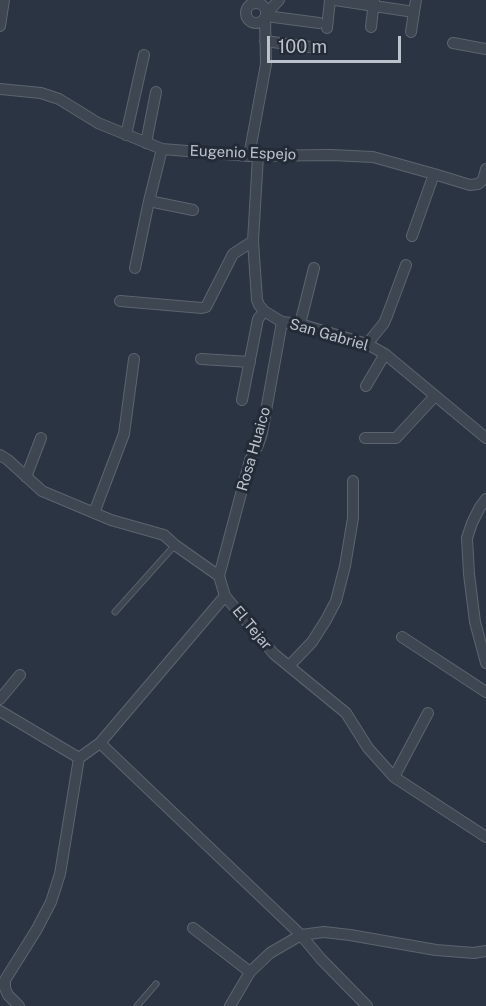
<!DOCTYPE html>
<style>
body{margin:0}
#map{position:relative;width:486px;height:1006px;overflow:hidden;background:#2a3442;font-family:"Public Sans",sans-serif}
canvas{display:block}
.scale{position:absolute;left:267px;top:36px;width:134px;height:27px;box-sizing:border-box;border:3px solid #bbc2cc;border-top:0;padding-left:8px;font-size:18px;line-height:21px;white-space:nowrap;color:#bbc2cc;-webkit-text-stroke:4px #232b37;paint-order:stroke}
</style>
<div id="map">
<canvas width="486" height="1006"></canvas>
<div class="scale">100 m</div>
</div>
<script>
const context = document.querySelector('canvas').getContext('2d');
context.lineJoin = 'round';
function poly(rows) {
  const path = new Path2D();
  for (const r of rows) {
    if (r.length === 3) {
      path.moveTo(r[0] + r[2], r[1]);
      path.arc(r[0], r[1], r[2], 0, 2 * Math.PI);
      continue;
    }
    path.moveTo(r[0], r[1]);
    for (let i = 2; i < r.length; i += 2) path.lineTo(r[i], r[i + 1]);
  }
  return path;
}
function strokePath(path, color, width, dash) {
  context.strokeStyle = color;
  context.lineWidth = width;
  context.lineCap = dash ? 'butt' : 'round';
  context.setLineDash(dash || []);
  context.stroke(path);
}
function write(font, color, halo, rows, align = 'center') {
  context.font = font + ' "Public Sans",sans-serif';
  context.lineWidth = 6;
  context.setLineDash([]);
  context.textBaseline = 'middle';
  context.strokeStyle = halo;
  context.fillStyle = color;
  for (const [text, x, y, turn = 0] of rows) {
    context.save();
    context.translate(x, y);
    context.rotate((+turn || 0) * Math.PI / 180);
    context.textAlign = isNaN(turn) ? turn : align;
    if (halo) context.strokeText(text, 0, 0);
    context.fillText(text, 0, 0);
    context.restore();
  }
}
const service = poly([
 [115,612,175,545],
 [137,1006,156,984]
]);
const minor = poly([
 [335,0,414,12,416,0],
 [256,13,10],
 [266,14,279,0],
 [266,16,319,23],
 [0,26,4,0],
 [371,27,374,1],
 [327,28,330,0],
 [411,32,414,12],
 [265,41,318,48],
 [453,43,486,49],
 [0,89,41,93,59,99,98,123,162,149,249,156,331,155,373,157,434,174,470,185,478,184,483,180,486,169],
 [126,135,144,55],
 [146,143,156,92],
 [162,149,149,201,193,210],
 [249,156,266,64,265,18],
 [258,156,253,241,257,300,259,305,264,311,282,322,300,324,367,344,385,354,486,438],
 [412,236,434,174],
 [135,268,149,201],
 [120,301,202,308,206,307,233,254,253,241],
 [300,324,314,268],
 [367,344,384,323,387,316,406,265],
 [201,359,250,362],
 [366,386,385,354],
 [242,400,258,319,264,311],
 [365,438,396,438,435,396],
 [0,455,8,460,42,491,111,520,164,535,175,545,219,576,225,596,274,654,346,713,368,748,394,777,486,837],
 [26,477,41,438],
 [486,499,480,507,472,523,467,538,469,574,475,622,486,663],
 [94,513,124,434,134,359],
 [219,576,250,460,258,445,262,433,282,322],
 [402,637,486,692],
 [289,666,312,642,326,620,336,601,345,566,353,518,353,481],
 [0,699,20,675],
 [0,711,79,758],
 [100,743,301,935,321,959,367,1006],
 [394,777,428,713],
 [193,928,250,972],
 [19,1006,8,995,5,988,5,980,37,929,51,902,60,874,79,758,100,743,225,596],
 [230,1006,250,972,270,953,301,935,324,932,350,935,436,950,474,953,486,951]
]);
strokePath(service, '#5c646f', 7);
strokePath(minor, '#5c646f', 12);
strokePath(service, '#3e4652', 5);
strokePath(minor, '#3e4652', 10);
write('15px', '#bbc2cc', '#232b37', [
 ["Eugenio Espejo",243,153,2],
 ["San Gabriel",329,335,16],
 ["Rosa Huaico",254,449,-74],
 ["El Tejar",252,628,50]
]);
</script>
